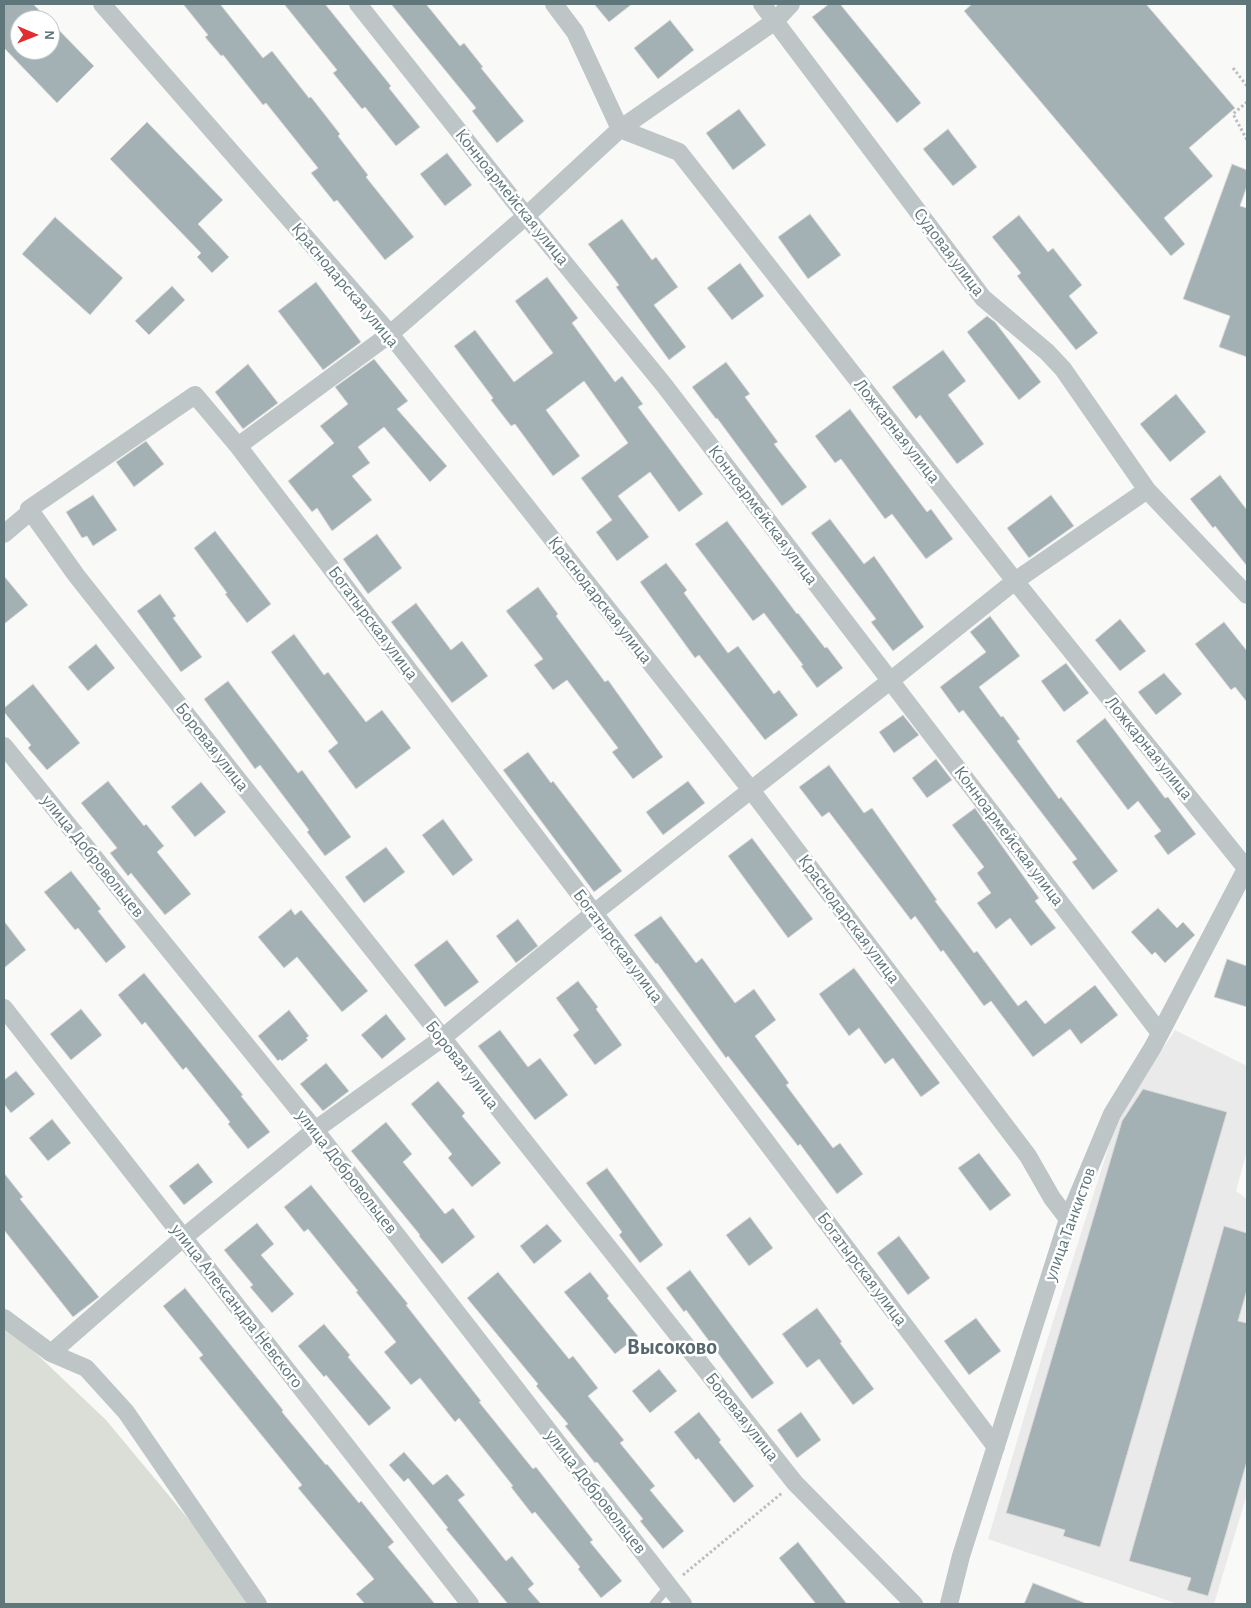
<!DOCTYPE html>
<meta charset="utf-8">
<style>
body{margin:0}
#map{position:relative;width:1251px;height:1608px;overflow:hidden;background:#f9f9f7;font-family:"Alegreya Sans",sans-serif}
canvas{display:block}
.frame{position:absolute;inset:0;border:5px solid #5f767b;pointer-events:none}
.north{position:absolute;left:10px;top:10px;width:50px;height:50px;box-sizing:border-box;background:#fff;border:1px solid #bfc8ca;border-radius:50%;rotate:91deg;font-size:14px;font-weight:700;line-height:20px;text-align:center;color:#5f767b}
.north::after{content:'';display:block;margin:auto;width:18px;height:22px;background:#e22e2e;clip-path:polygon(50% 0,100% 100%,50% 72%,0 100%)}
</style>
<div id="map">
<canvas width="1251" height="1608"></canvas>
<div class="frame"></div>
<div class="north">N</div>
</div>
<script>
const context = document.querySelector('canvas').getContext('2d');
context.lineJoin = 'round';
function fillPath(path, color) {
  context.fillStyle = color;
  context.fill(path, 'evenodd');
}
function poly(rows) {
  const path = new Path2D();
  for (const r of rows) {
    path.moveTo(r[0], r[1]);
    for (let i = 2; i < r.length; i += 2) path.lineTo(r[i], r[i + 1]);
  }
  return path;
}
function strokePath(path, color, width, dash) {
  context.strokeStyle = color;
  context.lineWidth = width;
  context.lineCap = dash ? 'butt' : 'round';
  context.setLineDash(dash || []);
  context.stroke(path);
}
function write(font, color, halo, rows, align = 'center') {
  context.font = font + ' "Alegreya Sans",sans-serif';
  context.lineWidth = 5;
  context.setLineDash([]);
  context.textBaseline = 'middle';
  context.strokeStyle = halo;
  context.fillStyle = color;
  for (const [text, x, y, turn = 0] of rows) {
    context.save();
    context.translate(x, y);
    context.rotate((+turn || 0) * Math.PI / 180);
    context.textAlign = isNaN(turn) ? turn : align;
    if (halo) context.strokeText(text, 0, 0);
    context.fillText(text, 0, 0);
    context.restore();
  }
}
fillPath(poly([
 [1175,1030,1247,1066,1247,1151,1236,1191,1247,1199,1247,1494,1214,1604,1178,1604,988,1539,1044,1350,1118,1117]
]), '#eaeaea');
fillPath(poly([
 [4,1323,106,1420,259,1604,4,1604]
]), '#daded6');
const building = poly([
 [4,4,33,4,49,20,20,20,20,50,50,50,50,21,94,66,57,103,4,48,4,4],
 [183,4,220,4,263,58,272,51,309,98,311,97,340,134,338,136,368,175,366,177,414,237,385,260,337,200,334,202,311,173,318,168,266,103,263,105,223,55,221,56,205,37,208,35,183,4],
 [284,4,325,4,391,86,389,88,420,127,396,146,365,107,362,109,333,73,337,70,284,4],
 [391,4,426,4,460,46,464,43,483,67,481,68,524,121,497,143,472,111,476,108,391,4],
 [594,4,632,4,609,22,594,4],
 [829,4,840,4,921,103,897,123,812,17,829,4],
 [972,4,1146,4,1235,108,1189,148,1213,176,1164,218,1185,244,1171,256,964,11,972,4],
 [670,20,694,50,658,79,634,48,670,20],
 [739,109,766,145,733,170,706,133,739,109],
 [147,122,223,200,198,224,229,257,212,273,197,257,201,253,110,159,147,122],
 [948,129,977,167,953,186,923,149,948,129],
 [447,153,472,185,445,206,420,174,447,153],
 [1232,164,1247,170,1247,186,1240,206,1247,208,1247,357,1219,347,1230,316,1183,299,1232,164],
 [810,214,841,255,808,279,778,237,810,214],
 [1019,215,1048,252,1053,248,1082,285,1069,296,1098,333,1076,350,1017,276,1021,273,992,237,1019,215],
 [55,217,123,278,90,315,22,254,55,217],
 [622,219,652,260,656,257,678,287,654,305,686,347,669,360,616,287,619,285,588,244,622,219],
 [740,263,764,296,732,320,707,288,740,263],
 [547,277,578,318,572,323,615,382,622,376,643,404,638,407,703,494,679,512,650,472,618,496,649,537,617,561,596,532,612,520,581,478,628,443,584,381,546,410,580,456,553,476,515,424,511,426,491,400,493,398,454,346,475,330,514,382,553,353,515,301,547,277],
 [316,282,361,342,323,370,278,311,316,282],
 [172,286,185,300,149,335,135,321,172,286],
 [987,316,995,322,1041,382,1019,400,967,332,987,316],
 [943,350,966,381,948,395,984,444,957,464,920,415,916,419,892,387,943,350],
 [374,359,408,401,397,409,447,466,430,482,384,427,358,447,370,463,352,476,372,500,332,531,317,508,312,512,288,481,334,443,320,426,348,404,335,387,374,359],
 [726,362,750,394,745,397,778,442,774,444,807,487,782,506,717,418,716,419,692,387,726,362],
 [248,364,278,403,243,429,215,392,248,364],
 [1176,394,1206,432,1170,462,1140,424,1176,394],
 [850,409,927,512,931,509,953,539,926,559,892,514,885,519,841,459,835,463,815,436,850,409],
 [146,441,164,464,134,487,116,462,146,441],
 [1220,475,1247,510,1247,566,1215,526,1213,528,1190,499,1220,475],
 [93,495,117,530,93,546,87,536,82,538,66,512,93,495],
 [1051,495,1074,526,1029,558,1007,528,1051,495],
 [830,519,864,564,874,556,924,627,893,651,871,622,876,619,811,533,830,519],
 [727,521,797,614,798,613,825,648,827,647,843,668,817,688,801,666,803,665,764,613,753,621,695,544,727,521],
 [215,531,271,604,247,623,225,594,227,593,194,548,215,531],
 [377,534,402,568,368,594,343,559,377,534],
 [666,563,687,590,684,593,728,653,738,646,774,694,779,690,798,715,765,740,699,655,695,658,640,582,666,563],
 [4,576,28,605,4,624,4,576],
 [538,587,558,614,556,616,605,682,608,680,663,757,633,779,612,752,618,748,567,680,553,690,534,665,543,659,506,611,538,587],
 [160,594,176,616,173,618,202,657,181,672,137,611,160,594],
 [416,603,451,650,462,641,488,676,452,703,391,622,416,603],
 [990,616,1020,656,979,687,1001,717,1003,716,1020,739,1017,741,1059,799,1061,797,1118,871,1093,890,1072,862,1077,859,963,710,959,713,940,687,986,652,970,632,990,616],
 [1120,619,1146,651,1120,671,1095,640,1120,619],
 [1224,622,1247,651,1247,702,1235,687,1231,690,1195,644,1224,622],
 [294,634,324,675,328,672,366,722,382,710,411,748,356,789,328,751,338,743,271,652,294,634],
 [96,644,115,668,88,691,68,667,96,644],
 [1066,663,1089,693,1064,712,1041,681,1066,663],
 [1164,673,1182,694,1156,715,1138,692,1164,673],
 [228,681,298,773,302,770,351,837,325,856,307,832,309,830,260,765,255,769,204,699,228,681],
 [33,684,80,743,47,770,28,748,31,745,4,712,4,708,33,684],
 [903,715,919,735,894,753,879,732,903,715],
 [1105,718,1165,798,1168,797,1196,834,1168,855,1154,836,1161,831,1138,801,1128,810,1076,741,1105,718],
 [528,752,551,783,553,781,622,871,594,892,503,770,528,752],
 [936,759,952,780,927,798,912,778,936,759],
 [829,765,864,813,872,808,937,900,935,901,974,953,977,951,1018,1006,1026,1000,1045,1024,1095,985,1118,1015,1081,1044,1070,1029,1033,1057,991,1001,984,1006,943,950,941,952,915,916,911,920,829,812,822,817,799,787,829,765],
 [108,781,144,826,146,824,164,846,157,852,191,894,165,915,131,873,128,876,110,853,117,848,81,803,108,781],
 [688,781,705,803,663,835,646,812,688,781],
 [201,782,226,812,195,837,171,807,201,782],
 [975,808,1039,898,1035,901,1056,928,1031,946,1010,918,996,929,977,903,991,893,977,873,984,867,952,825,975,808],
 [443,819,473,860,453,876,422,835,443,819],
 [752,838,813,919,788,938,728,856,752,838],
 [386,847,405,872,364,903,345,877,386,847],
 [71,871,101,909,98,911,126,947,106,963,78,928,75,930,44,892,71,871],
 [1158,908,1177,928,1183,922,1195,935,1165,963,1155,952,1152,955,1131,932,1158,908],
 [291,909,295,915,301,910,368,991,342,1012,297,957,284,968,258,937,291,909],
 [661,916,696,963,702,958,735,1003,754,989,776,1020,755,1036,789,1083,786,1085,833,1148,840,1143,863,1174,837,1194,800,1144,798,1146,728,1056,726,1058,657,963,656,964,634,935,661,916],
 [518,919,538,946,516,963,496,936,518,919],
 [4,921,26,950,4,968,4,921],
 [447,940,479,982,445,1007,414,965,447,940],
 [1227,959,1247,966,1247,1007,1214,997,1227,959],
 [854,968,940,1083,921,1097,893,1058,885,1064,859,1028,849,1036,819,994,854,968],
 [144,973,243,1095,241,1096,270,1132,248,1149,228,1124,230,1122,186,1067,183,1070,145,1022,142,1025,118,995,144,973],
 [578,981,598,1007,596,1009,622,1045,595,1065,573,1035,579,1030,556,998,578,981],
 [81,1009,102,1035,71,1060,50,1034,81,1009],
 [289,1010,309,1036,306,1038,308,1040,282,1061,280,1059,278,1061,258,1036,289,1010],
 [386,1014,406,1039,382,1059,361,1035,386,1014],
 [500,1030,528,1067,540,1058,568,1095,535,1120,478,1046,500,1030],
 [326,1063,349,1091,323,1111,300,1084,326,1063],
 [16,1071,35,1094,11,1113,4,1104,4,1080,16,1071],
 [438,1081,465,1113,462,1116,501,1163,472,1187,448,1158,452,1154,411,1104,438,1081],
 [1143,1089,1227,1112,1100,1547,1063,1536,1065,1530,1006,1513,1122,1121,1143,1089],
 [52,1119,71,1143,48,1161,29,1138,52,1119],
 [386,1122,412,1154,403,1162,445,1214,453,1208,475,1237,442,1264,419,1236,420,1235,351,1151,386,1122],
 [979,1153,1011,1195,990,1211,958,1168,979,1153],
 [198,1163,213,1182,184,1205,169,1186,198,1163],
 [607,1168,663,1245,640,1263,619,1235,622,1232,586,1183,607,1168],
 [4,1173,23,1197,20,1199,99,1297,73,1317,4,1230,4,1173],
 [311,1185,408,1304,406,1305,481,1401,479,1402,533,1469,536,1467,593,1540,590,1542,622,1581,601,1598,578,1569,580,1567,535,1512,532,1514,511,1487,513,1486,459,1418,455,1422,420,1378,411,1385,384,1352,396,1342,356,1292,358,1291,308,1229,304,1232,284,1207,311,1185],
 [750,1217,773,1248,749,1266,726,1235,750,1217],
 [257,1223,274,1244,261,1255,294,1294,272,1313,250,1287,253,1285,224,1250,257,1223],
 [547,1224,562,1241,534,1264,520,1246,547,1224],
 [1224,1226,1247,1233,1247,1290,1238,1321,1247,1323,1247,1461,1208,1596,1187,1590,1191,1578,1129,1561,1224,1226],
 [899,1236,930,1278,908,1295,877,1253,899,1236],
 [690,1270,774,1383,752,1399,686,1310,684,1312,666,1288,690,1270],
 [498,1272,569,1359,573,1356,598,1388,588,1396,624,1440,620,1443,655,1486,650,1490,684,1531,663,1549,640,1521,643,1519,597,1462,595,1463,565,1426,568,1424,536,1386,538,1384,467,1298,498,1272],
 [590,1272,609,1296,607,1298,638,1336,615,1354,564,1292,590,1272],
 [185,1288,283,1410,282,1412,326,1465,327,1464,359,1503,361,1501,394,1542,388,1547,435,1604,365,1604,356,1594,374,1579,298,1488,302,1485,199,1358,203,1355,163,1306,185,1288],
 [817,1308,842,1342,840,1343,874,1389,853,1405,819,1359,807,1368,782,1334,817,1308],
 [976,1318,1001,1351,969,1375,944,1341,976,1318],
 [324,1324,350,1355,348,1357,391,1408,369,1426,326,1375,324,1377,298,1346,324,1324],
 [659,1369,677,1391,650,1413,632,1391,659,1369],
 [699,1412,721,1440,719,1442,754,1486,734,1503,698,1458,696,1460,674,1432,699,1412],
 [801,1412,821,1440,797,1458,777,1430,801,1412],
 [404,1452,433,1485,447,1474,465,1495,458,1500,506,1561,512,1556,534,1584,528,1589,541,1604,508,1604,446,1529,448,1528,408,1478,404,1482,389,1465,404,1452],
 [798,1542,847,1604,816,1604,779,1558,798,1542],
 [1033,1583,1085,1603,1085,1604,1024,1604,1033,1583]
]);
fillPath(building, '#a4b1b4');
strokePath(building, '#dbdad9', 1);
strokePath(poly([
 [1233,68,1247,86],
 [1247,102,1233,114,1247,140],
 [683,1575,782,1493]
]), '#babfc1', 3, [2.5, 2.5]);
strokePath(poly([
 [654,1604,669,1586]
]), '#bdc5c7', 9);
strokePath(poly([
 [102,4,390,334,751,790,1028,1156,1052,1198,1068,1219],
 [358,4,526,216,664,385,1160,1033],
 [554,4,575,32,620,129,679,152,1015,581,1246,868],
 [762,4,983,298,1047,352,1063,369,1147,490],
 [238,446,594,913,996,1447],
 [29,509,76,575,795,1483,914,1604],
 [4,534,30,512,29,509,195,395,238,446,390,334,526,216,620,129,775,21,791,4],
 [4,746,315,1130,683,1604],
 [4,1008,470,1604],
 [4,1318,51,1353,86,1368,126,1412,258,1604],
 [51,1353,184,1237,315,1130,441,1039,594,913,890,681,1015,581,1147,490,1247,595],
 [949,1604,961,1556,1068,1219,1112,1114,1153,1047,1247,867]
]), '#bdc5c7', 18);
write('18px', '#5f767b', '#fff', [
 ["Конноармейская улица",512,197,51],
 ["Судовая улица",949,252,53],
 ["Краснодарская улица",345,285,50],
 ["Ложкарная улица",897,431,52],
 ["Конноармейская улица",763,515,53],
 ["Краснодарская улица",600,600,52],
 ["Богатырская улица",373,623,53],
 ["Боровая улица",212,747,52],
 ["Ложкарная улица",1149,748,51],
 ["Конноармейская улица",1009,836,53],
 ["улица Добровольцев",93,856,51],
 ["Краснодарская улица",849,919,53],
 ["Богатырская улица",618,946,53],
 ["Боровая улица",462,1065,52],
 ["улица Добровольцев",347,1172,52],
 ["улица Танкистов",1070,1224,-70],
 ["Богатырская улица",862,1269,53],
 ["улица Александра Невского",237,1306,52],
 ["Боровая улица",742,1417,52],
 ["улица Добровольцев",596,1492,52]
]);
write('bold 22px', '#56686d', '#fff', [
 ["Высоково",672,1347]
]);
</script>
